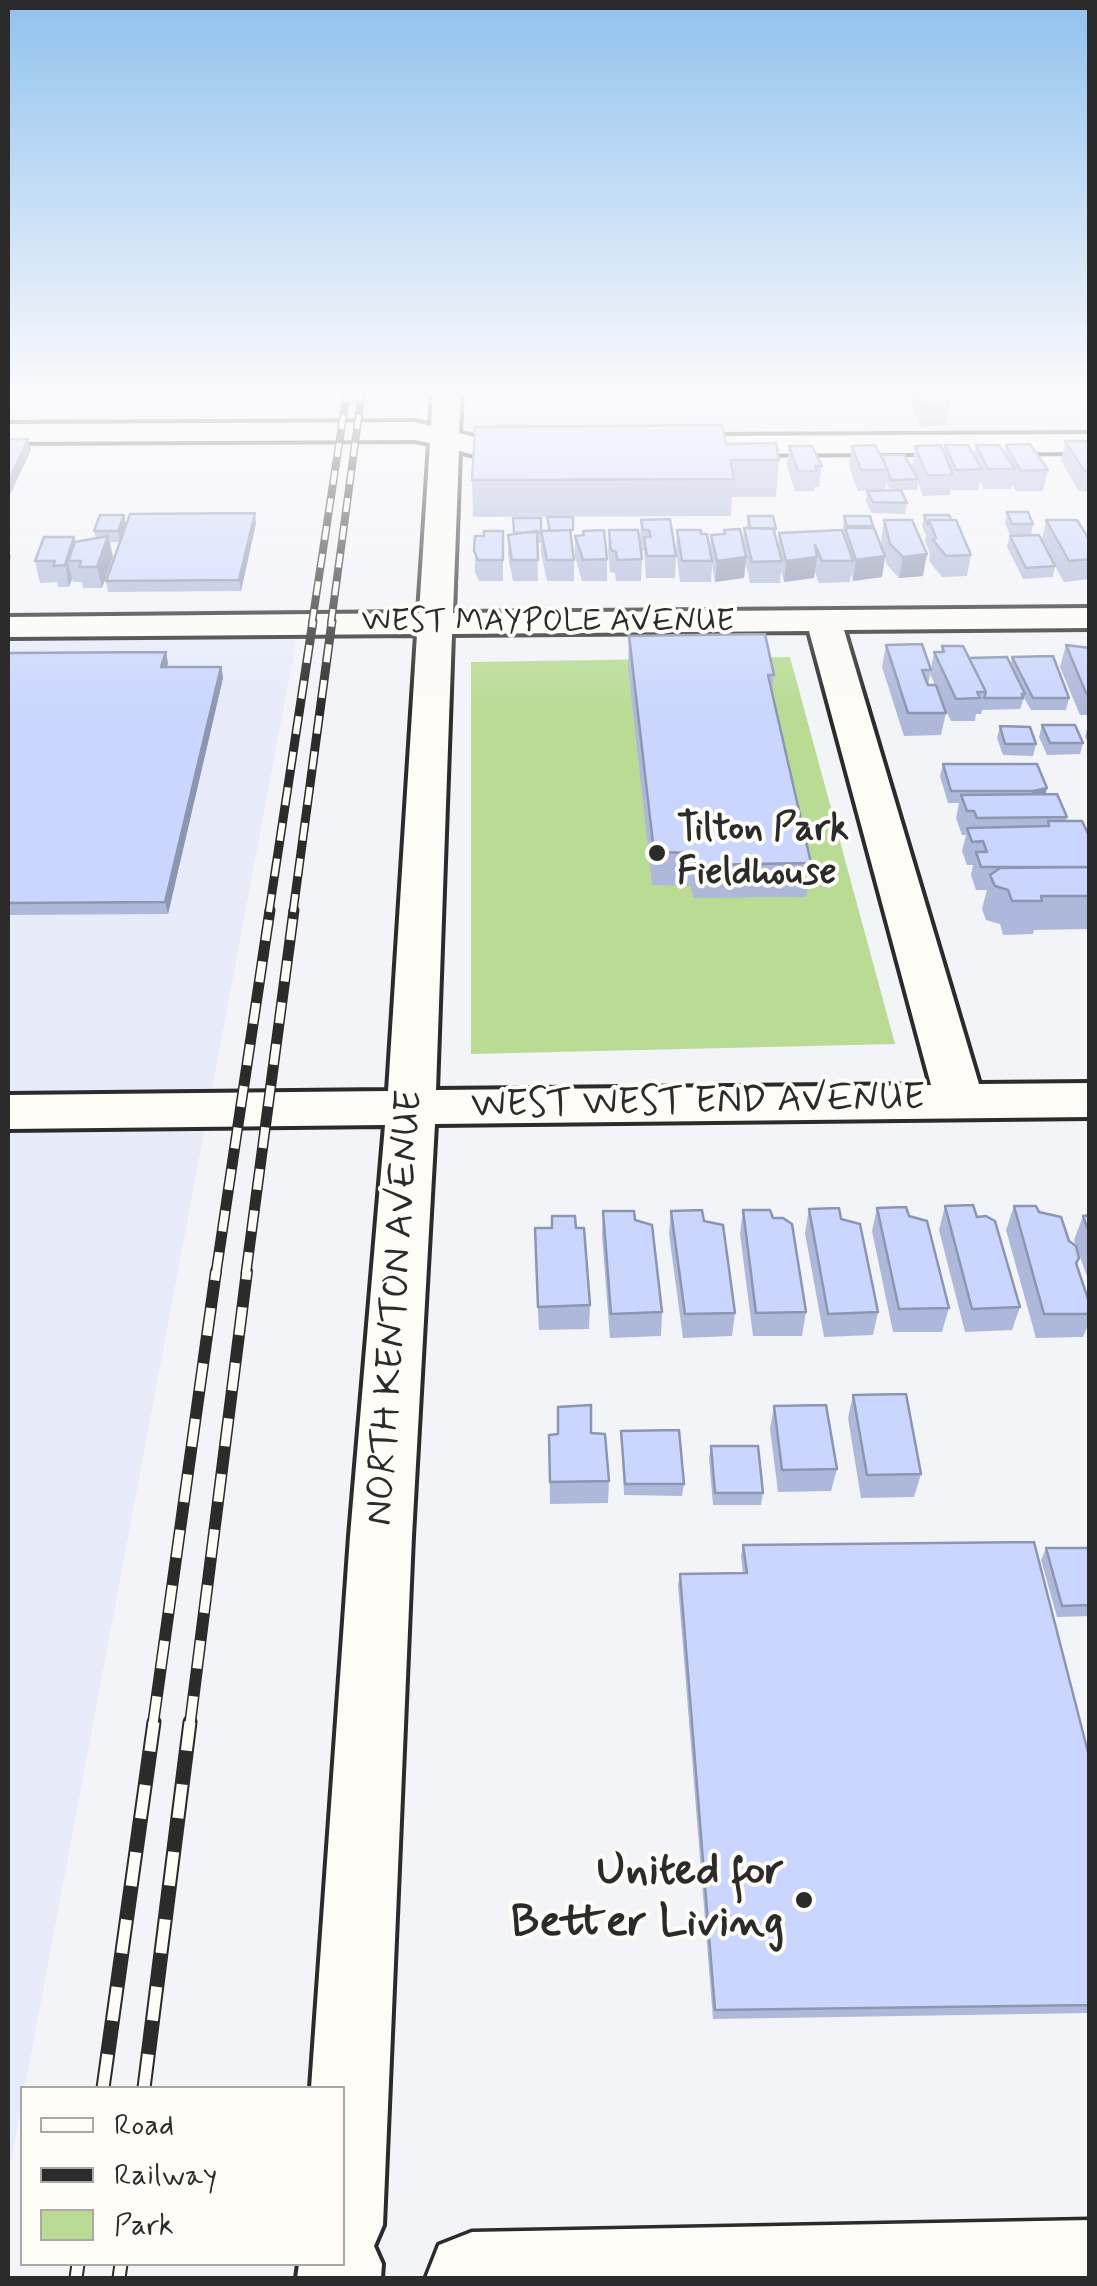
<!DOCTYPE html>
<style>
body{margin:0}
#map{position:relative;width:1097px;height:2286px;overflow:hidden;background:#f3f4f8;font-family:Mynerve,sans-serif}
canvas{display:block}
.frame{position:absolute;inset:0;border:10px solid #2b2b2b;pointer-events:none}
.legend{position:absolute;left:20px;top:2086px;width:325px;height:180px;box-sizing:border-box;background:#fdfcf7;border:2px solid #a9a8a5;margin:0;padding:12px 18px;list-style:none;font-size:30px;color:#2b2b2b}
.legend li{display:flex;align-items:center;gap:20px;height:50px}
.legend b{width:50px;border:2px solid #a9a8a5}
</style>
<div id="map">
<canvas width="1097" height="2286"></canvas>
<div class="frame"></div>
<ul class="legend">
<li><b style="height:12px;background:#fdfcf7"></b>Road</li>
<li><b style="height:12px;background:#2b2b2b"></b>Railway</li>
<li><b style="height:28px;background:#b9db94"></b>Park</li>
</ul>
</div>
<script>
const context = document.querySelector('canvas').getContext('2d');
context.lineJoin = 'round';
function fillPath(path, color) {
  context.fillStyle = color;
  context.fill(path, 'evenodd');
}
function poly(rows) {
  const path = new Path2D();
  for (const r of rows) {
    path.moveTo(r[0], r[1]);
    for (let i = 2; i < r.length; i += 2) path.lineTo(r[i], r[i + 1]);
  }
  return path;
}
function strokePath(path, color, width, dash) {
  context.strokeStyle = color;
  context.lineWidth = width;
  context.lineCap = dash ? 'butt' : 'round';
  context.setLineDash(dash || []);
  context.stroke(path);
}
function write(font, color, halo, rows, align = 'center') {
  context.font = font + ' Mynerve,sans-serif';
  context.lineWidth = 8;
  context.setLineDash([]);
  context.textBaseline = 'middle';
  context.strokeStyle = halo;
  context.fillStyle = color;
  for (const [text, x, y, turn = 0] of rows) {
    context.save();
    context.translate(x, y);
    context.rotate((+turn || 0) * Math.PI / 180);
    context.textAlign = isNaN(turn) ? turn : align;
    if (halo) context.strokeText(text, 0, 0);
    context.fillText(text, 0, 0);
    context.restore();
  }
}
fillPath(poly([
 [8,391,422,391,419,422,8,425],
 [458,391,1089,391,1089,435,455,438],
 [302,609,11,2161,8,2161,8,613]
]), '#e7ebfa');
fillPath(poly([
 [790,657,895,1044,471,1054,471,662]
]), '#b9db94');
const minor = poly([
 [433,391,461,391,459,433,485,440,490,446,485,452,475,455,459,451,453,613,1090,608,1090,628,844,630,979,1084,1090,1083,1090,1117,435,1124,412,1536,383,2225,374,2246,382,2264,381,2278,297,2278,299,2264,342,2264,342,2088,311,2088,350,1536,385,1125,8,1129,8,1095,388,1091,417,634,8,637,8,617,419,613,430,443,415,440,8,442,8,424,415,422,431,426,433,391],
 [809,631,931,1085,436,1090,452,634,809,631],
 [1090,434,1090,452,710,454,700,451,695,445,700,439,710,436,1090,434]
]);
const tertiary = poly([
 [1090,2220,1090,2278,426,2278,439,2245,472,2232,1090,2220]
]);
strokePath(minor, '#2b2b2b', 8);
strokePath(tertiary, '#2b2b2b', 7);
fillPath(minor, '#fdfcf7');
fillPath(tertiary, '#fdfcf7');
const railFar4 = poly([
 [312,623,347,391],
 [331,623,362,391]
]);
const railFar3 = poly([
 [269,912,313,621],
 [293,912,332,621]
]);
const railFar2 = poly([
 [216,1273,270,910],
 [246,1273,294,910]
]);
const railFar1 = poly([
 [153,1724,216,1271],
 [190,1724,247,1271]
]);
const rail = poly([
 [103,2088,154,1722],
 [144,2088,190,1722],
 [76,2278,78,2264],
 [119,2278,121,2264]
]);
strokePath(railFar4, '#2b2b2b', 8);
strokePath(railFar3, '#2b2b2b', 9);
strokePath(railFar2, '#2b2b2b', 11);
strokePath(railFar1, '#2b2b2b', 12);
strokePath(rail, '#2b2b2b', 15);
strokePath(railFar4, '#fdfcf7', 5, [14]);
strokePath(railFar3, '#fdfcf7', 6, [18]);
strokePath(railFar2, '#fdfcf7', 8, [21]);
strokePath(railFar1, '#fdfcf7', 9, [28]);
strokePath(rail, '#fdfcf7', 11, [34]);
fillPath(poly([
 [911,391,943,391,949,405,946,425,920,427,910,401],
 [1065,441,1090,441,1090,491,1079,491,1061,461],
 [726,444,779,460,776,497,732,497,731,516,473,517,472,480],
 [945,445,974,455,976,445,1005,453,1006,445,1048,470,1043,491,1016,491,1012,484,1011,489,984,489,980,481,978,490,952,490,951,488,950,495,923,496,918,482,917,490,890,490,886,482,885,490,858,491,849,466,852,446,914,471,912,466,915,446,944,451],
 [789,446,822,466,819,487,815,487,814,491,795,491,787,467],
 [867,491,907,503,905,514,871,513,866,501],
 [1007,512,1033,524,1031,535,1010,535,1005,523],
 [124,515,126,526,256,523,241,591,108,592,106,581,120,542,110,542,113,557,102,588,83,588,82,582,73,582,72,579,69,587,58,587,57,582,40,583,35,561,74,537,75,542,96,538,94,531],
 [924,515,971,555,967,576,942,577,929,561,930,554,925,541,926,536,922,526],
 [748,516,776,529,775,538,778,546,779,533,844,537,843,527,844,516,873,528,883,550,881,541,884,520,923,576,899,578,887,565,885,558,882,577,853,581,851,574,850,582,819,583,815,572,814,578,784,582,781,571,780,583,750,583,746,564,744,578,715,582,712,565,711,582,680,582,676,551,677,530,701,534,710,550,711,535,724,534,724,530,743,542,744,528,747,528],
 [547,517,573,517,571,541,574,560,574,581,547,581,541,553,541,543,537,543,538,581,513,581,508,557,508,535,514,535,513,518,541,531,548,531],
 [641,520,676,556,675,578,646,578,644,551,642,551,640,541],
 [1046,520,1090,541,1090,579,1064,582,1055,566,1053,577,1023,579,1007,547,1010,536,1042,540],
 [609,530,642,559,641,581,616,581,615,573,610,572,608,551],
 [503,531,503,581,479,581,475,572,475,536],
 [575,536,607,559,607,581,582,581,575,557],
 [629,636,774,675,772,691,811,863,806,897,693,898,691,886,652,885,628,667],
 [886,645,931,670,928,685,935,685,930,674,934,652,941,652,942,646,969,658,1011,664,1012,657,1069,698,1066,710,1031,710,1024,698,1020,709,982,710,981,714,976,714,975,721,951,721,940,697,946,713,941,735,904,736,882,667],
 [1066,645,1090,648,1090,717,1088,715,1080,715,1060,667],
 [8,653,168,663,167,667,221,667,223,678,168,914,8,915],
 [1042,725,1083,743,1080,754,1047,755,1039,737],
 [1088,725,1090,725,1090,745,1085,737],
 [1000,726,1036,744,1033,756,1003,755,997,738],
 [943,764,1045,794,1067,817,1066,821,1090,838,1090,929,1034,930,1033,934,1003,935,1000,924,986,920,982,909,987,890,976,890,971,875,973,865,967,865,962,851,966,835,962,835,956,818,959,803,948,803,940,776],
 [945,1206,977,1217,1020,1307,1012,1330,965,1332,939,1230],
 [1014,1206,1039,1212,1069,1241,1079,1258,1077,1265,1090,1305,1090,1320,1083,1337,1036,1338,1006,1230],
 [877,1208,949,1308,942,1332,893,1332,872,1231],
 [809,1209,841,1219,878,1312,873,1335,824,1337,805,1233],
 [743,1210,806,1312,802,1336,753,1336,740,1234],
 [603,1211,635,1220,662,1312,661,1336,610,1338,602,1235],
 [671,1211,704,1221,735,1313,732,1336,683,1338,669,1234],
 [1090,1215,1090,1285,1074,1240,1083,1216],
 [535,1252,590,1305,589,1329,539,1330],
 [853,1395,921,1474,914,1497,861,1498,848,1418],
 [774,1406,837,1469,831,1491,778,1492,770,1429],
 [621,1431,684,1484,682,1496,624,1495],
 [591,1433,609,1481,608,1503,550,1504,549,1435],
 [711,1446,763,1493,761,1505,713,1505,709,1458],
 [743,1545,1090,1760,1090,2013,713,2019,678,1585,680,1574,743,1573,741,1556],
 [1046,1548,1090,1548,1090,1616,1057,1617,1041,1560]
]), '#aeb8da');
fillPath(poly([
 [28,439,31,450,8,499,8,483],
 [255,513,256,523,241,591,239,580],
 [124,515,126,526,120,542,118,531],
 [108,536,113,557,102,588,97,567],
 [74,537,79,558,68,561,72,579,69,587,65,565],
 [8,543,11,558,8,565],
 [927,554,923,576,899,578,903,557],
 [885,556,882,577,853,581,856,560],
 [746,557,744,578,715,582,717,561],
 [817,557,814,578,784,582,786,561],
 [166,652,168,663,163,678,161,667],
 [221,667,223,678,168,914,165,902],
 [1047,788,1044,800,1030,803,1033,791]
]), '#8d96b1');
const building = poly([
 [917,391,943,391,949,405,923,407,917,391],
 [722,425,726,444,776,443,779,460,730,460,734,479,472,480,475,427,722,425],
 [8,439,28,439,8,483,8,439],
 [1065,441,1090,441,1090,471,1084,471,1065,441],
 [1030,444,1048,470,1021,471,1006,445,1030,444],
 [875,445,888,470,861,470,852,446,875,445],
 [941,445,953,475,927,475,915,446,941,445],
 [945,445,968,445,982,469,956,470,945,445],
 [976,445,999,445,1015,469,988,469,976,445],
 [789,446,812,446,822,466,815,466,817,471,798,471,789,446],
 [882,455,904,455,918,479,891,480,882,455],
 [901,490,907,503,873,502,867,491,901,490],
 [1007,512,1028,512,1033,524,1012,524,1007,512],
 [255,513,239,580,106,581,130,514,255,513],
 [100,515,124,515,118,531,94,531,100,515],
 [924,515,949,515,951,520,929,520,928,525,924,515],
 [748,516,773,516,776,529,750,528,748,516],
 [844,516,870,516,873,526,847,526,844,516],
 [547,517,573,517,573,530,550,531,547,517],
 [513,518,541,518,541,532,514,533,513,518],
 [670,519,676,556,647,556,644,537,651,537,649,530,643,530,641,520,670,519],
 [884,520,912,520,927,554,903,557,890,544,884,520],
 [929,520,956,520,971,555,946,556,933,540,936,538,929,520],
 [1046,520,1077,520,1090,541,1090,559,1069,561,1046,520],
 [744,528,773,528,782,561,752,562,744,528],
 [845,528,874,528,885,556,856,560,845,528],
 [740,529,746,557,717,561,711,535,725,534,724,530,740,529],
 [570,530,574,560,547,560,541,531,570,530],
 [604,530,607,559,583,560,575,536,584,535,583,531,604,530],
 [609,530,638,530,642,559,617,560,616,552,611,550,609,530],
 [677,530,701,530,701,534,707,534,712,561,682,561,677,530],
 [842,530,853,561,822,561,815,545,817,557,786,561,779,533,842,530],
 [484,531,503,531,503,560,478,560,474,551,475,536,484,536,484,531],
 [537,531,538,560,512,560,508,535,537,531],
 [1039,535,1055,566,1026,568,1010,536,1039,535],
 [108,536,97,567,79,567,81,561,68,561,75,542,108,536],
 [44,537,74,537,65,565,53,566,55,561,35,561,44,537],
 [765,634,774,675,768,675,811,863,695,865,693,853,654,852,629,636,765,634],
 [922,644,931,670,922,670,928,685,936,685,946,713,908,713,886,645,922,644],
 [1066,645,1090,648,1090,693,1086,693,1066,645],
 [942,646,963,646,986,692,977,692,980,698,956,699,934,652,944,652,942,646],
 [166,652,161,667,221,667,165,902,8,903,8,653,166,652],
 [1053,656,1069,698,1033,698,1012,657,1053,656],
 [1007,657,1025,694,1022,694,1023,698,984,698,986,692,969,658,1007,657],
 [1042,725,1075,725,1083,743,1050,743,1042,725],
 [1000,726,1030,727,1036,744,1005,744,1000,726],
 [943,764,1037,764,1047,788,1033,791,951,791,943,764],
 [1057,794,1067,817,977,818,974,811,967,811,961,795,1057,794],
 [1048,821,1082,821,1090,838,1090,867,981,867,976,852,987,852,983,841,972,842,967,828,1049,826,1048,821],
 [1090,867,1090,896,1041,896,1042,901,1012,901,1008,890,995,886,990,875,1000,868,1090,867],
 [973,1205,977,1217,986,1216,995,1221,1020,1307,972,1309,945,1206,973,1205],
 [1014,1206,1036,1206,1039,1212,1061,1217,1069,1241,1076,1246,1079,1258,1076,1263,1090,1305,1090,1314,1044,1314,1014,1206],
 [906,1207,909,1216,927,1221,949,1308,899,1309,877,1208,906,1207],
 [839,1208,841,1219,860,1224,878,1312,828,1314,809,1209,839,1208],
 [702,1210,704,1221,723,1225,735,1313,685,1314,671,1211,702,1210],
 [743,1210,770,1210,773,1218,783,1218,792,1224,806,1312,756,1313,743,1210],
 [603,1211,634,1211,635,1220,652,1225,662,1312,611,1314,603,1211],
 [1090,1215,1090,1236,1083,1216,1090,1215],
 [552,1216,575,1216,576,1228,584,1228,590,1305,538,1307,535,1228,552,1228,552,1216],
 [906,1394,921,1474,867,1475,853,1395,906,1394],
 [591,1405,591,1433,605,1434,609,1481,550,1482,549,1435,558,1434,558,1407,591,1405],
 [826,1405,837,1469,782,1470,774,1406,826,1405],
 [679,1430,684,1484,625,1484,621,1431,679,1430],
 [711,1446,758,1446,763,1493,715,1493,711,1446],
 [1034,1542,1090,1760,1090,2005,715,2010,680,1574,747,1573,743,1545,1034,1542],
 [1046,1548,1090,1548,1090,1605,1062,1606,1046,1548]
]);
fillPath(building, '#cad6fd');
strokePath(building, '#8d96b1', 2.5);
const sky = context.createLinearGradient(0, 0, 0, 711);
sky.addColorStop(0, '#90c2ee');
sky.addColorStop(0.55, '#fafafc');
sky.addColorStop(1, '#fafafc00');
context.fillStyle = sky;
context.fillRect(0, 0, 1097, 711);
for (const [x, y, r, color] of [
 [657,853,10,"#2b2b2b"],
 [804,1900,10,"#2b2b2b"]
]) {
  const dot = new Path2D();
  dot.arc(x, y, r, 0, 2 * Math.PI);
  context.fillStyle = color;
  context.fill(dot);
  strokePath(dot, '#fdfcf7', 4);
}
write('32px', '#2b2b2b', '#fdfcf7', [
 ["WEST MAYPOLE AVENUE",548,623]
]);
write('bold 38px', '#2b2b2b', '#fdfcf7', [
 ["Tilton Park",677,831],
 ["Fieldhouse",677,875]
], 'left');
write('38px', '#2b2b2b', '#fdfcf7', [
 ["WEST WEST END AVENUE",698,1104,-1],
 ["NORTH KENTON AVENUE",397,1308,-86]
]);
write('bold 45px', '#2b2b2b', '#fdfcf7', [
 ["United for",784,1874],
 ["Better Living",784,1926]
], 'right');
</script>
